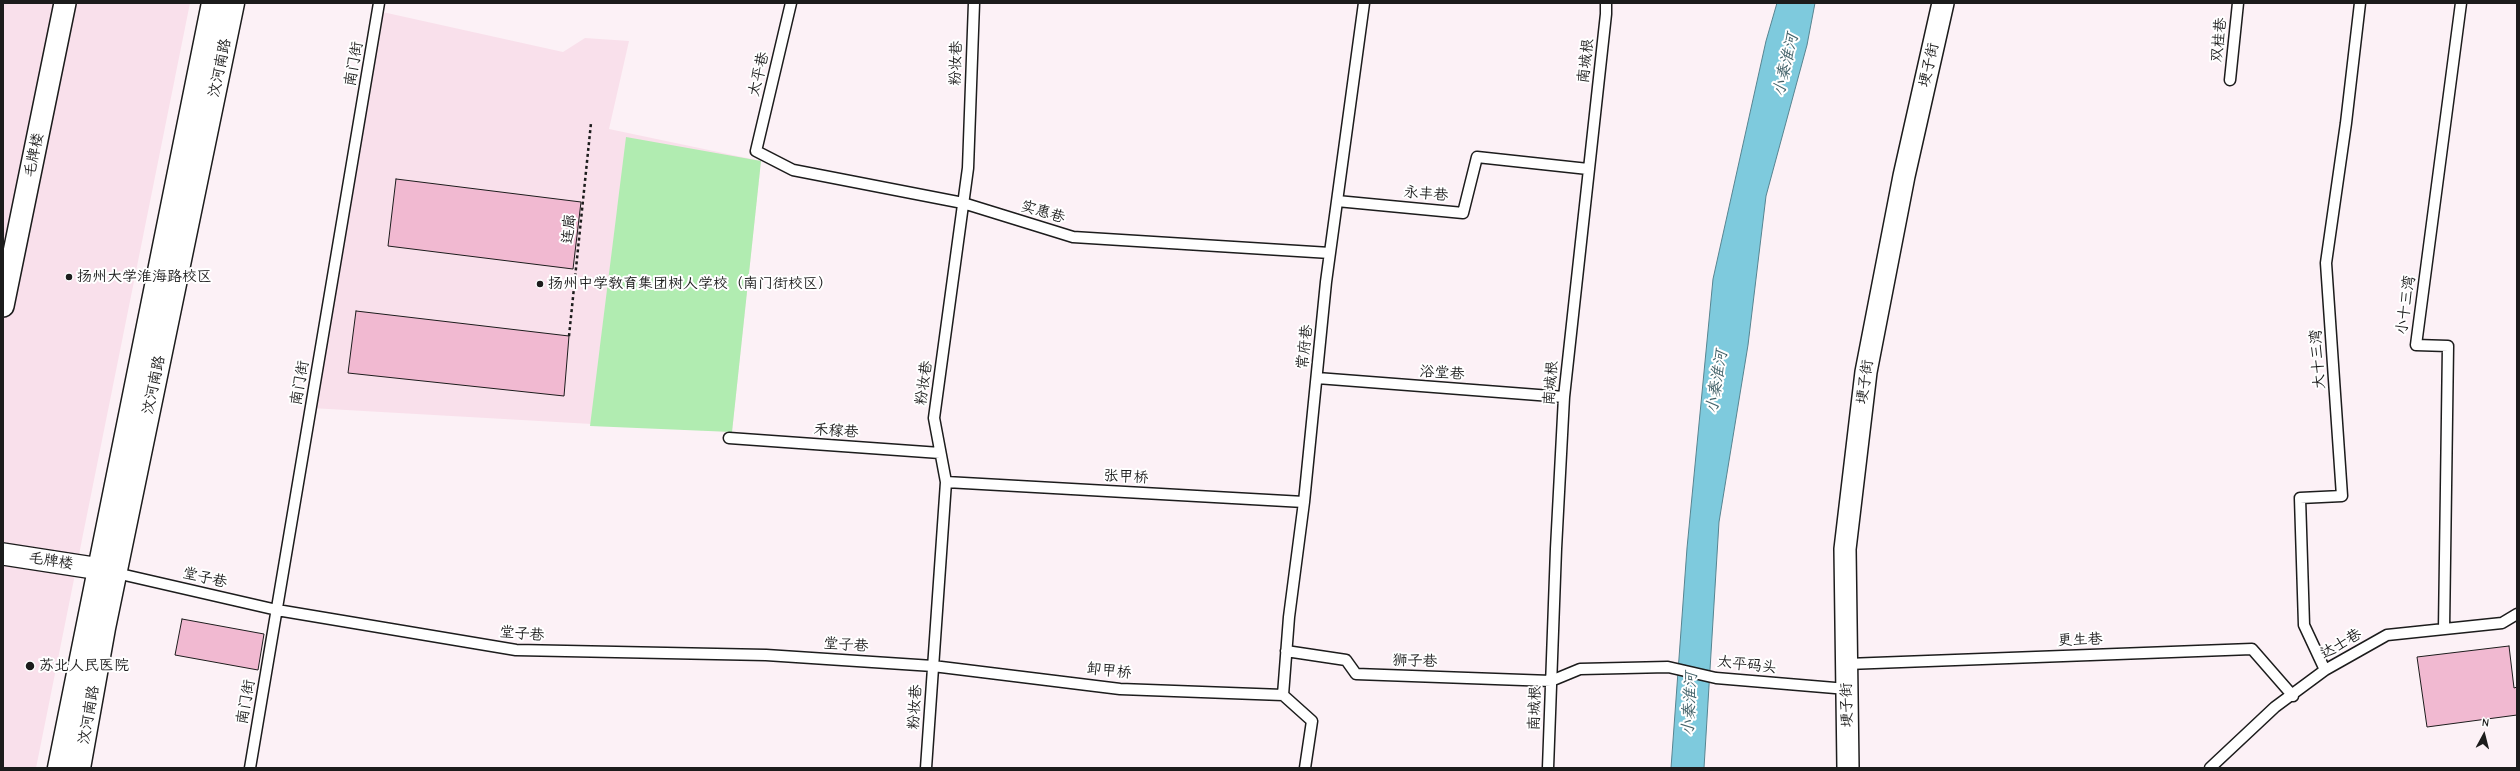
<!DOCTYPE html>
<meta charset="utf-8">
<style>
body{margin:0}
#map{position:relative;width:2520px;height:771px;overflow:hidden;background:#fcf1f6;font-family:"Comic Neue",sans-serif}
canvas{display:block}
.frame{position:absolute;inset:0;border:4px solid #1c1c1c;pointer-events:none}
.north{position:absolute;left:2464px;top:715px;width:40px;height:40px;-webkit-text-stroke:3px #fff;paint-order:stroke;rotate:7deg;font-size:11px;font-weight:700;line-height:16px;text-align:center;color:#1c1c1c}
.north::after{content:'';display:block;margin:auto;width:14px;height:18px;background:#1c1c1c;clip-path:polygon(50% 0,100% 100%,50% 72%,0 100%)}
</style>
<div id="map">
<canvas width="2520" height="771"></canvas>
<div class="frame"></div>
<div class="north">N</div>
</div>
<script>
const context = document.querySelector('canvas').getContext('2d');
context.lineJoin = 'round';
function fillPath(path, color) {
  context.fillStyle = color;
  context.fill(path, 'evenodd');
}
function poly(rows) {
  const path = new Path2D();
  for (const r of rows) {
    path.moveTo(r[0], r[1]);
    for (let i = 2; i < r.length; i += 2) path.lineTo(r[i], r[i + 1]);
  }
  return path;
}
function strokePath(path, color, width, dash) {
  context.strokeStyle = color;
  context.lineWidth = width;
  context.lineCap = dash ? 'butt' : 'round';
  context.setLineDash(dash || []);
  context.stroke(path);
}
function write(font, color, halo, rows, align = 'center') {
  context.font = font + ' "Comic Neue","LXGW WenKai TC",sans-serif';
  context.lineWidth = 4;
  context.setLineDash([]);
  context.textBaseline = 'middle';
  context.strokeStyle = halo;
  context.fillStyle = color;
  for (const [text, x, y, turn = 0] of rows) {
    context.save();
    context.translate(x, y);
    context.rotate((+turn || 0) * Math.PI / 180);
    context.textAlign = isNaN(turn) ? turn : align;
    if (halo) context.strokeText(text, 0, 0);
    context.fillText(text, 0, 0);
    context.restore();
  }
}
fillPath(poly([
 [3,3,190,3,36,768,3,768],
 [378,11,563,52,585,38,629,41,609,129,761,161,732,432,311,408]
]), '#f9e0eb');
fillPath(poly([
 [626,137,761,161,732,432,590,426]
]), '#b1ecb1');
const water = poly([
 [1777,3,1815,3,1807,45,1766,196,1748,345,1719,522,1704,768,1671,768,1687,548,1713,279,1766,41,1777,3]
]);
fillPath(water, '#7ecadd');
strokePath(water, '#578490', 1);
const building = poly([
 [396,179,581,202,573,269,388,246,396,179],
 [356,311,569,336,564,396,348,373,356,311],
 [182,619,264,634,258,670,175,655,182,619],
 [2509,646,2514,688,2517,687,2517,715,2427,727,2417,657,2509,646]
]);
fillPath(building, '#f1b9d1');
strokePath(building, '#1c1c1c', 1);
const lane = poly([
 [791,3,756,151,793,170,963,203,1073,237,1330,253],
 [2230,80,2238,3],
 [1337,201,1463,213,1477,157,1588,169],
 [1317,378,1564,397],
 [729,438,940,453],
 [946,482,1304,502],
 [116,573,277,610,516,650,766,655,933,666,1120,689,1283,695],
 [2444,629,2448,346,2416,345,2461,3],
 [1286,651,1346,660,1356,674,1551,681,1580,669,1668,667,1716,678,1847,689],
 [1847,664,2252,649,2293,696],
 [2325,670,2304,625,2300,498,2342,496,2326,263,2346,123,2360,3],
 [1283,695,1289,617,1304,502,1326,282,1364,3],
 [1283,695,1312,721,1305,768],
 [250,768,379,3],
 [926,768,946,482,934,418,968,168,974,3],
 [1548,768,1556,549,1564,397,1606,14,1606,3],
 [2210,768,2275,707,2325,670,2387,635,2502,623,2517,614]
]);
const street = poly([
 [3,306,65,3],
 [3,554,100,569],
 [1848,768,1845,549,1866,372,1904,176,1943,3]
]);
const primary = poly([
 [59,768,213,3],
 [79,768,104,628,233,3]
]);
strokePath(lane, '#1c1c1c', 13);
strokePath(street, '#1c1c1c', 24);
strokePath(primary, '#1c1c1c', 25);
strokePath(poly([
 [569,336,591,123]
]), '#1c1c1c', 2.5, [3, 3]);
strokePath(lane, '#fff', 10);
strokePath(street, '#fff', 21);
strokePath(primary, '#fff', 22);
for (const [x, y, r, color] of [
 [69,277,4,"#1c1c1c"],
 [540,284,4,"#1c1c1c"],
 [30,666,5,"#1c1c1c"]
]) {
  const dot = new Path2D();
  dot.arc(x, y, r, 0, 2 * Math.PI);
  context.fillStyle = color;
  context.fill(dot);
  strokePath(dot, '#fff', 1.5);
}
write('15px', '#1c1c1c', '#fff', [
 ["双桂巷",2219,40,-84],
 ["南城根",1586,61,-83],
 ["粉妆巷",956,63,-88],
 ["南门街",354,64,-80],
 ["埂子街",1929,65,-77],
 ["汶河南路",220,68,-78],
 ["太平巷",759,74,-77],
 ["毛牌楼",34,155,-78],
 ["永丰巷",1426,194,5],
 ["实惠巷",1043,212,17],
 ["连廊",569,229,-84],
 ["小十三湾",2406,305,-82],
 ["常府巷",1305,347,-84],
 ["大十三湾",2318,359,-94],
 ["浴堂巷",1442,373,4],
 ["埂子街",1865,382,-82],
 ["南门街",300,383,-80],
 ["粉妆巷",924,383,-82],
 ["南城根",1551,383,-85],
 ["汶河南路",154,385,-78],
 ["禾稼巷",836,431,4],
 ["张甲桥",1126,477,3],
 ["毛牌楼",51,561,9],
 ["堂子巷",205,578,13],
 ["堂子巷",522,634,5],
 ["更生巷",2080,640,-2],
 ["达士巷",2341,644,-30],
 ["堂子巷",846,645,4],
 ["狮子巷",1415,661,2],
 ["太平码头",1747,665,6],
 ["卸甲桥",1109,671,6],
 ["南门街",246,702,-80],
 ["埂子街",1847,705,-91],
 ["粉妆巷",915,707,-86],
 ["南城根",1535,708,-88],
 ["汶河南路",89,715,-80]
]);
write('15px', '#1c1c1c', '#fff', [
 ["扬州大学淮海路校区",77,277],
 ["扬州中学教育集团树人学校（南门街校区）",548,284],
 ["苏北人民医院",39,666]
], 'left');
write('italic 16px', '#436269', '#fff', [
 ["小秦淮河",1786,65,-77],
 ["小秦淮河",1717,382,-81],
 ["小秦淮河",1690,704,-87]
]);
</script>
